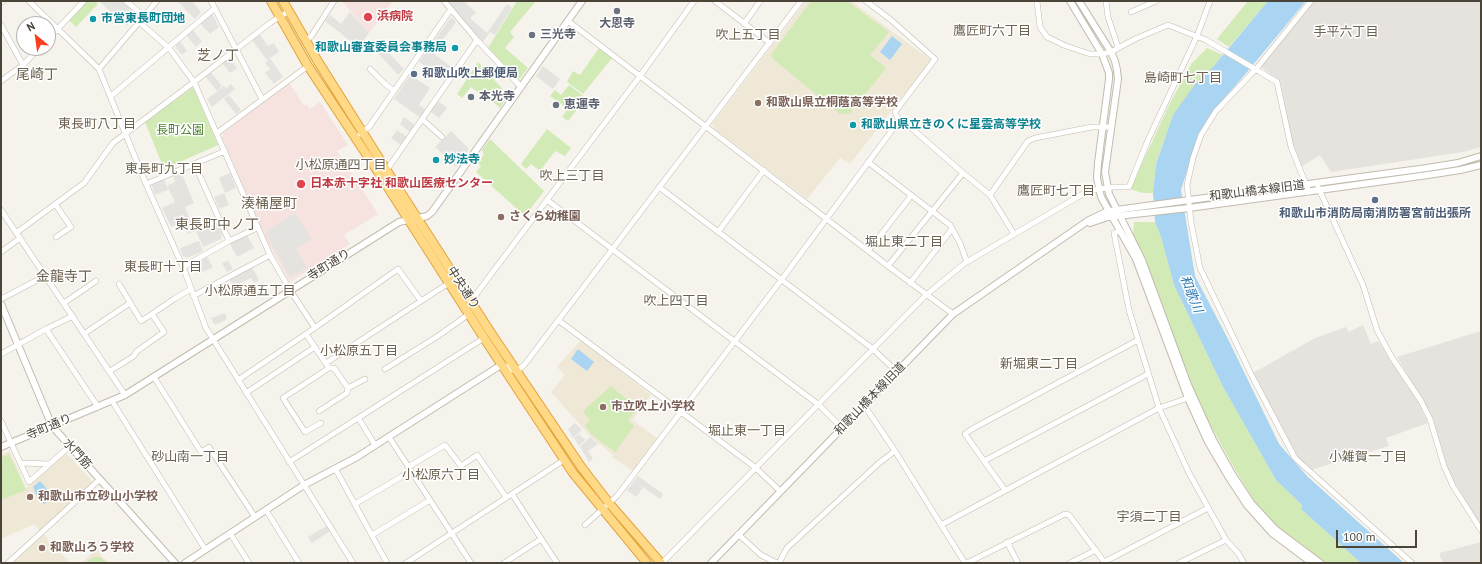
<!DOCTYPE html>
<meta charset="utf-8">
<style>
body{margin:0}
#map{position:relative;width:1482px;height:564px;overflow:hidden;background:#f6f3ec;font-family:"PT Sans",sans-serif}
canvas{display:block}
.frame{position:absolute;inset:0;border:2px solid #4b4439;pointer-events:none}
.north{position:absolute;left:16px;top:16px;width:40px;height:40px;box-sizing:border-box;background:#fff;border:1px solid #b7b4b0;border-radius:50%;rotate:331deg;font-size:11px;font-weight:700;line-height:16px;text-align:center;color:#4b4439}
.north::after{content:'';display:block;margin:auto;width:14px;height:18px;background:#fc3f1d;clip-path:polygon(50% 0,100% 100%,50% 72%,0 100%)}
.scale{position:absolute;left:1336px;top:530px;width:81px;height:18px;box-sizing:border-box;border:2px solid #4b4439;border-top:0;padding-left:5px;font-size:12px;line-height:14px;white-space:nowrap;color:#4b4439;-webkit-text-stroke:3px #fff;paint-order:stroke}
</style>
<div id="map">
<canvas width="1482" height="564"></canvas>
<div class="frame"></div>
<div class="north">N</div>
<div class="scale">100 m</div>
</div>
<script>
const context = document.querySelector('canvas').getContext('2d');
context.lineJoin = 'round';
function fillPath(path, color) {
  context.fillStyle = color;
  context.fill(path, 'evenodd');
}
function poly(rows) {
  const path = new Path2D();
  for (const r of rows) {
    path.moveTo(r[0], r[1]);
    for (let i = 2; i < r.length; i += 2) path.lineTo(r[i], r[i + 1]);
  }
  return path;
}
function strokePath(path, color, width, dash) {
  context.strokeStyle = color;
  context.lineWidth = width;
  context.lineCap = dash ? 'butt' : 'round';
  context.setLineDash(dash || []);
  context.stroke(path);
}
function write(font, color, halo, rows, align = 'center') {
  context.font = font + ' "PT Sans","Noto Sans JP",sans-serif';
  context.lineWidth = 3;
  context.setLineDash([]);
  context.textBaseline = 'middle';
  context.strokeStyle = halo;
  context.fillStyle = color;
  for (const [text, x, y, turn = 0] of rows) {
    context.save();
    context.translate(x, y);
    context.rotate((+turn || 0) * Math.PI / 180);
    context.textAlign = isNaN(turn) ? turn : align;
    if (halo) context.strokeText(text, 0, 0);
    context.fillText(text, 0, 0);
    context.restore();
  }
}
fillPath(poly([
 [1315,1,1481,1,1481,147,1463,152,1331,172,1320,155,1301,167,1294,152,1281,83,1261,67],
 [1363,325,1371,344,1378,341,1417,400,1428,423,1386,438,1389,446,1311,470,1299,459,1253,373,1315,338,1346,327,1349,332],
 [1481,331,1481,526,1454,482,1449,473,1429,411,1397,357],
 [1481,542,1481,563,1444,563,1440,557,1440,553]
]), '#e6e2dd');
fillPath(poly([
 [806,1,851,1,931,60,850,164,840,158,807,199,715,129,712,124],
 [581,340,651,395,632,420,657,438,633,471,612,457,613,455,591,437,551,392,565,375,557,367],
 [10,451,26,488,66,453,93,482,40,531,34,524,1,539,1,455],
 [43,534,70,563,11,563],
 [97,549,102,557,110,563,81,563]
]), '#efe8d6');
fillPath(poly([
 [342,1,393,1,369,33],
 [289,82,304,106,307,104,309,109,320,102,348,145,337,151,378,214,344,235,350,244,290,282,265,237,222,137,223,133]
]), '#f6e3e0');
fillPath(poly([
 [87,1,95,1,98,4,76,27,69,20],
 [517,1,536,1,510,32,514,37,505,48,528,68,519,80,488,48],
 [811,1,847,1,889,32,870,55,886,68,850,113,840,114,773,59,771,55],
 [1248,1,1268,1,1229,47,1217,39],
 [599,48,612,58,583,94,567,82,573,71,580,75],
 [1207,48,1223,55,1173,115,1156,163,1153,193,1143,193,1130,189,1171,101,1192,63],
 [478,62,508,95,500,108,485,94,482,95,471,87,462,98,457,94],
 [569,85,586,98,568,121,562,117,568,109,550,96,555,90,561,95],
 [193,87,218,145,164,169,145,122],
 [547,129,571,148,565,156,555,151,540,171,531,164,526,169,521,164],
 [490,139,544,191,525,216,476,172,481,166,478,163,484,155,482,150],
 [1134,222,1155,222,1161,237,1174,285,1222,385,1276,480,1302,505,1301,509,1361,563,1325,563,1280,529,1268,518,1255,502,1237,473,1203,412,1188,378,1156,287,1133,234],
 [611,386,637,408,628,420,634,426,615,452,591,434,585,425,590,421,583,411],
 [9,454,26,490,1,500,1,458],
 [93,557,100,557,107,563,86,563]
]), '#d2eab5');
fillPath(poly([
 [99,1,122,1,135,12,136,16,127,26],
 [177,1,192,1,201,12,195,19],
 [451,1,464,1,476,13,470,18,487,33,507,4,512,8,495,35,490,32,483,42,448,3],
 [350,12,369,33,358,47,325,21,330,15,341,24],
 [212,13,219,27,210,34,200,23],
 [451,17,456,22,433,53,454,69,447,81,419,62],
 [193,30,202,41,196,47,186,35],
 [259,33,268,46,274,43,279,52,267,60,251,39],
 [180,41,187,51,182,55,176,48,176,44],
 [384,48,404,69,398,75,378,53],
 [228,56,237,68,230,73,221,62],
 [270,58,283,77,274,84,265,73,270,69,265,63],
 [543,66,560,79,553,89,536,76],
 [210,71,222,86,217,91,204,75],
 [410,75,430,88,419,105,426,110,421,118,394,99],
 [231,84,235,89,212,107,207,99,224,86,226,89],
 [229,95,241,110,236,114,224,99],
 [438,101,447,108,439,118,430,111],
 [404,117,416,126,411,133,400,124],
 [397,130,407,137,402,146,391,138],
 [451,131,469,149,456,167,435,147],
 [181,172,194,203,185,207,195,231,188,234,183,222,171,227,162,208,175,202,167,186,175,182,173,176],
 [230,173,236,188,225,193,219,178],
 [164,179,168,190,155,195,152,186,154,182],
 [224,193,229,205,219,209,214,197],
 [295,213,312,239,296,249,307,267,290,277,268,238,266,231],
 [217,222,222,235,221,239,203,247,196,231],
 [247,235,254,248,237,257,230,244],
 [199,241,203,251,187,258,183,256,180,248],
 [207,257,213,267,198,274,193,264,198,261,201,266,199,261],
 [228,260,233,269,227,272,222,263],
 [252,267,259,280,254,283,251,278,240,283,244,291,237,294,229,278,241,272,244,276,242,271],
 [225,313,227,319,218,324,214,324,211,318],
 [575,423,582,430,573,438,568,429],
 [579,434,585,440,579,446,574,438],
 [590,437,598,444,588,451,593,459,589,462,580,447],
 [638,476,663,494,660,499,637,483,643,488,636,497,627,490],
 [327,526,330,531,312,543,308,537]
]), '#e5e3e0');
fillPath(poly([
 [1268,1,1306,1,1248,71,1210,115,1198,135,1181,190,1195,276,1228,339,1279,444,1308,477,1404,563,1361,563,1301,509,1302,505,1276,480,1222,385,1174,285,1161,237,1155,222,1153,193,1156,164,1173,115,1196,83,1213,67],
 [892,36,902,44,890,60,880,52],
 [578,349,594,362,587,371,571,359],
 [40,481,53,496,44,504,37,496,33,487]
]), '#a9d4f2');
const minor = poly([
 [29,1,99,69,146,184,183,267,206,328,353,563],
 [126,1,144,16],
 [211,1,262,99],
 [444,1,477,40,521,87],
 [715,1,770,43],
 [866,1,891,20,935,59,895,112,899,121],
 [1037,1,1040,27,1047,37,1066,46,1090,54,1102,54,1111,52,1135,39,1168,25,1206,40,1277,82,1291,147,1309,192],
 [1106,1,1108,17,1118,47],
 [1311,1,1256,69,1216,111,1201,135,1193,158,1187,185,1191,222,1200,268,1252,376,1295,458,1412,563],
 [1,2,3,1],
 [1131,12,1156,1],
 [568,21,888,266,953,314],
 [139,22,169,48,194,82,270,255,290,290,315,328],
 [744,24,760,1],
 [1,25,23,65],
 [48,39,84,1],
 [306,41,312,35,334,1],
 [99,69,157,1],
 [370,69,384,83,394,91],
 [1,81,23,65,39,48],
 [111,96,215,8],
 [422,119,442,137],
 [217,133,308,66],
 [360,134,369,127,451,9],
 [868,162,950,225,960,243,967,262],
 [195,165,229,241],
 [386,171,477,40],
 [146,184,225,151],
 [659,187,873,349,897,372],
 [1318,187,1363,285,1377,330,1391,356,1421,401,1430,419,1444,466,1453,486,1481,530],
 [990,195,1028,141,1035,138,1092,127,1111,127],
 [547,200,819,405,842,428],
 [55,204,71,227,56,237],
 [1,210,125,395],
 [1120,231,1114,233,1129,310,1159,408,1189,473,1226,540,1238,553,1244,563],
 [718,232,764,170],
 [16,233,84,183,113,143,194,82,270,23,289,11],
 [868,251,911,196],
 [1,252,20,238],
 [888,266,963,173],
 [183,267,229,241,257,228],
 [910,283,952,229],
 [193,296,270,255],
 [1,299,45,276],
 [64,303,96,281],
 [471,304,477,293,640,76,694,1],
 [152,314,174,299,191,289],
 [558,320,756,468,780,491],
 [46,329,98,407],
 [85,333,130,303],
 [306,334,329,368,283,398,305,432,321,423],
 [1,354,46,329,73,316],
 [326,363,421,301],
 [329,368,334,368,348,388,365,379],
 [385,369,438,336,469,314,469,312],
 [110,371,134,356,136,352,164,332,152,314,141,321,119,284],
 [517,371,525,364,801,1],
 [154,377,201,452,209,447,255,517],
 [238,380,306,334,398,269,421,301,449,283],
 [246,393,315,347],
 [112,401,205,549],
 [864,405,895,451,965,563],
 [319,411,347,393,348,388],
 [359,419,375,445],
 [1,421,29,482,70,446],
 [389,437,471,563],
 [984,461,965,434,972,429,1138,340],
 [289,462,484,338],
 [21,463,49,464],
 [408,467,445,445,461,466,477,455,506,497],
 [335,468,387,563],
 [1005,490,984,461,1148,374],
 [512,494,557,563],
 [355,504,411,471],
 [266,510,299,563],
 [585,525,617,496,782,279,898,122,902,120,963,173,990,195,1014,234],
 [941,525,1159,408,1191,397],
 [230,533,249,563],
 [738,534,761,555,777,563],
 [372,535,430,500],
 [1007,542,1018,563],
 [1104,562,1208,508],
 [8,563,99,480],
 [406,563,564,460],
 [504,563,541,539],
 [662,563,926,295,965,263,1088,191,1113,187,1129,187,1148,140,1197,36,1210,1],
 [779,563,787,548,879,463,895,451],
 [967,563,1065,514,1069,515,1105,563],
 [1070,563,1096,550],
 [1179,563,1226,540]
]);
const tertiary = poly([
 [1070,1,1102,54,1109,73,1109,79,1098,163,1097,178,1101,197,1136,259,1188,398,1208,442,1228,476,1247,505,1272,533,1312,563],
 [1079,1,1111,52,1115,61,1117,70,1118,79,1105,172,1109,194,1142,260,1188,385,1213,440,1232,474,1251,503,1276,530,1320,563],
 [1090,223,1108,217,1189,208,1428,175,1460,170,1481,165],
 [1,304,52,426,175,563],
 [1,447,125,395,399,222,427,216,432,212,582,1],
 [185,563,304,485,357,457,501,365,517,371],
 [711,563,953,314,1089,220,1106,212,1116,210,1427,168,1458,163,1481,156]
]);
const trunk = poly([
 [271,1,308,66,380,175,484,338,573,473,647,563],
 [283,1,317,60,387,171,491,333,582,468,609,503,661,563]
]);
strokePath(minor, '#c2bbae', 6);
strokePath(tertiary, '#c2bbae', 8);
strokePath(trunk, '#e0a43c', 10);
strokePath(minor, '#fff', 5);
strokePath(tertiary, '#fff', 6);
strokePath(trunk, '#ffd985', 8);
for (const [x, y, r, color] of [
 [617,11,4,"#6b7280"],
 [368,17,5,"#e0444e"],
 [93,19,4,"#0f9aa8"],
 [532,35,4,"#6b7280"],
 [455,48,4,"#0f9aa8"],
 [414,74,4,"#5c6f8a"],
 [471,97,4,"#6b7280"],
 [758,103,4,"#8d6e63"],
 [556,105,4,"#6b7280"],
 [853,125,4,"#0f9aa8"],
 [436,160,4,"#0f9aa8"],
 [301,184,5,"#e0444e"],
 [1375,200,4,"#5c6f8a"],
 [501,217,4,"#8d6e63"],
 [603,407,4,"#8d6e63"],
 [30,497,4,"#8d6e63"],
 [42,548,4,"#8d6e63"]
]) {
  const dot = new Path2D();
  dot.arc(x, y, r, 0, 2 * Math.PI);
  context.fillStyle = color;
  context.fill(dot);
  strokePath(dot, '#fff', 1.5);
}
write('bold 12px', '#be3a42', '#fff', [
 ["浜病院",377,17],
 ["日本赤十字社 和歌山医療センター",310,184]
], 'left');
write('bold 12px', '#0d838f', '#fff', [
 ["市営東長町団地",101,19],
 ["和歌山審査委員会事務局",447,48,"right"],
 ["和歌山県立きのくに星雲高等学校",861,125],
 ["妙法寺",444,160]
], 'left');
write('bold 12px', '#5b616d', '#fff', [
 ["大恩寺",617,24,"center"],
 ["三光寺",540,35],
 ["本光寺",479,97],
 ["恵運寺",564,105]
], 'left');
write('bold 12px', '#4e5e75', '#fff', [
 ["和歌山吹上郵便局",422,74],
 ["和歌山市消防局南消防署宮前出張所",1375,214,"center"]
], 'left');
write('bold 12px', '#785e54', '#fff', [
 ["和歌山県立桐蔭高等学校",766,103],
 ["さくら幼稚園",509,217],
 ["市立吹上小学校",611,407],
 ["和歌山市立砂山小学校",38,497],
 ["和歌山ろう学校",50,548]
], 'left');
write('12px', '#4a7f2a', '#fff', [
 ["長町公園",180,131]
]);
write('12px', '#4b4439', '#fff', [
 ["和歌山橋本線旧道",1257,191,-7],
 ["寺町通り",329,265,-32],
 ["中央通り",463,288,57],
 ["和歌山橋本線旧道",870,399,-46],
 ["寺町通り",49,427,-23],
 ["水門筋",77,454,48]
]);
write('13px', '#6e6250', '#fff', [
 ["鷹匠町六丁目",992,31],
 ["手平六丁目",1346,32],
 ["吹上五丁目",748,35],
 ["島崎町七丁目",1183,78],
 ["東長町八丁目",97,124],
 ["小松原通四丁目",341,165],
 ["東長町九丁目",164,169],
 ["吹上三丁目",572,176],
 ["鷹匠町七丁目",1056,191],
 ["堀止東二丁目",904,242],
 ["東長町十丁目",163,267],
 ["小松原通五丁目",250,291],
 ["吹上四丁目",676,301],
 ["小松原五丁目",359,351],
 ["新堀東二丁目",1039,364],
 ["堀止東一丁目",747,431],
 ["砂山南一丁目",190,457],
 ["小雑賀一丁目",1368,457],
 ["小松原六丁目",441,475],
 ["宇須二丁目",1149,517]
]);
write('italic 13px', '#2e7ab2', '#fff', [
 ["和歌川",1191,294,68]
]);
write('14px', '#6e6250', '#fff', [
 ["芝ノ丁",218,56],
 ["尾崎丁",37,75],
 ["湊桶屋町",269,204],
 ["東長町中ノ丁",217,225],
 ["金龍寺丁",64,277]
]);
</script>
